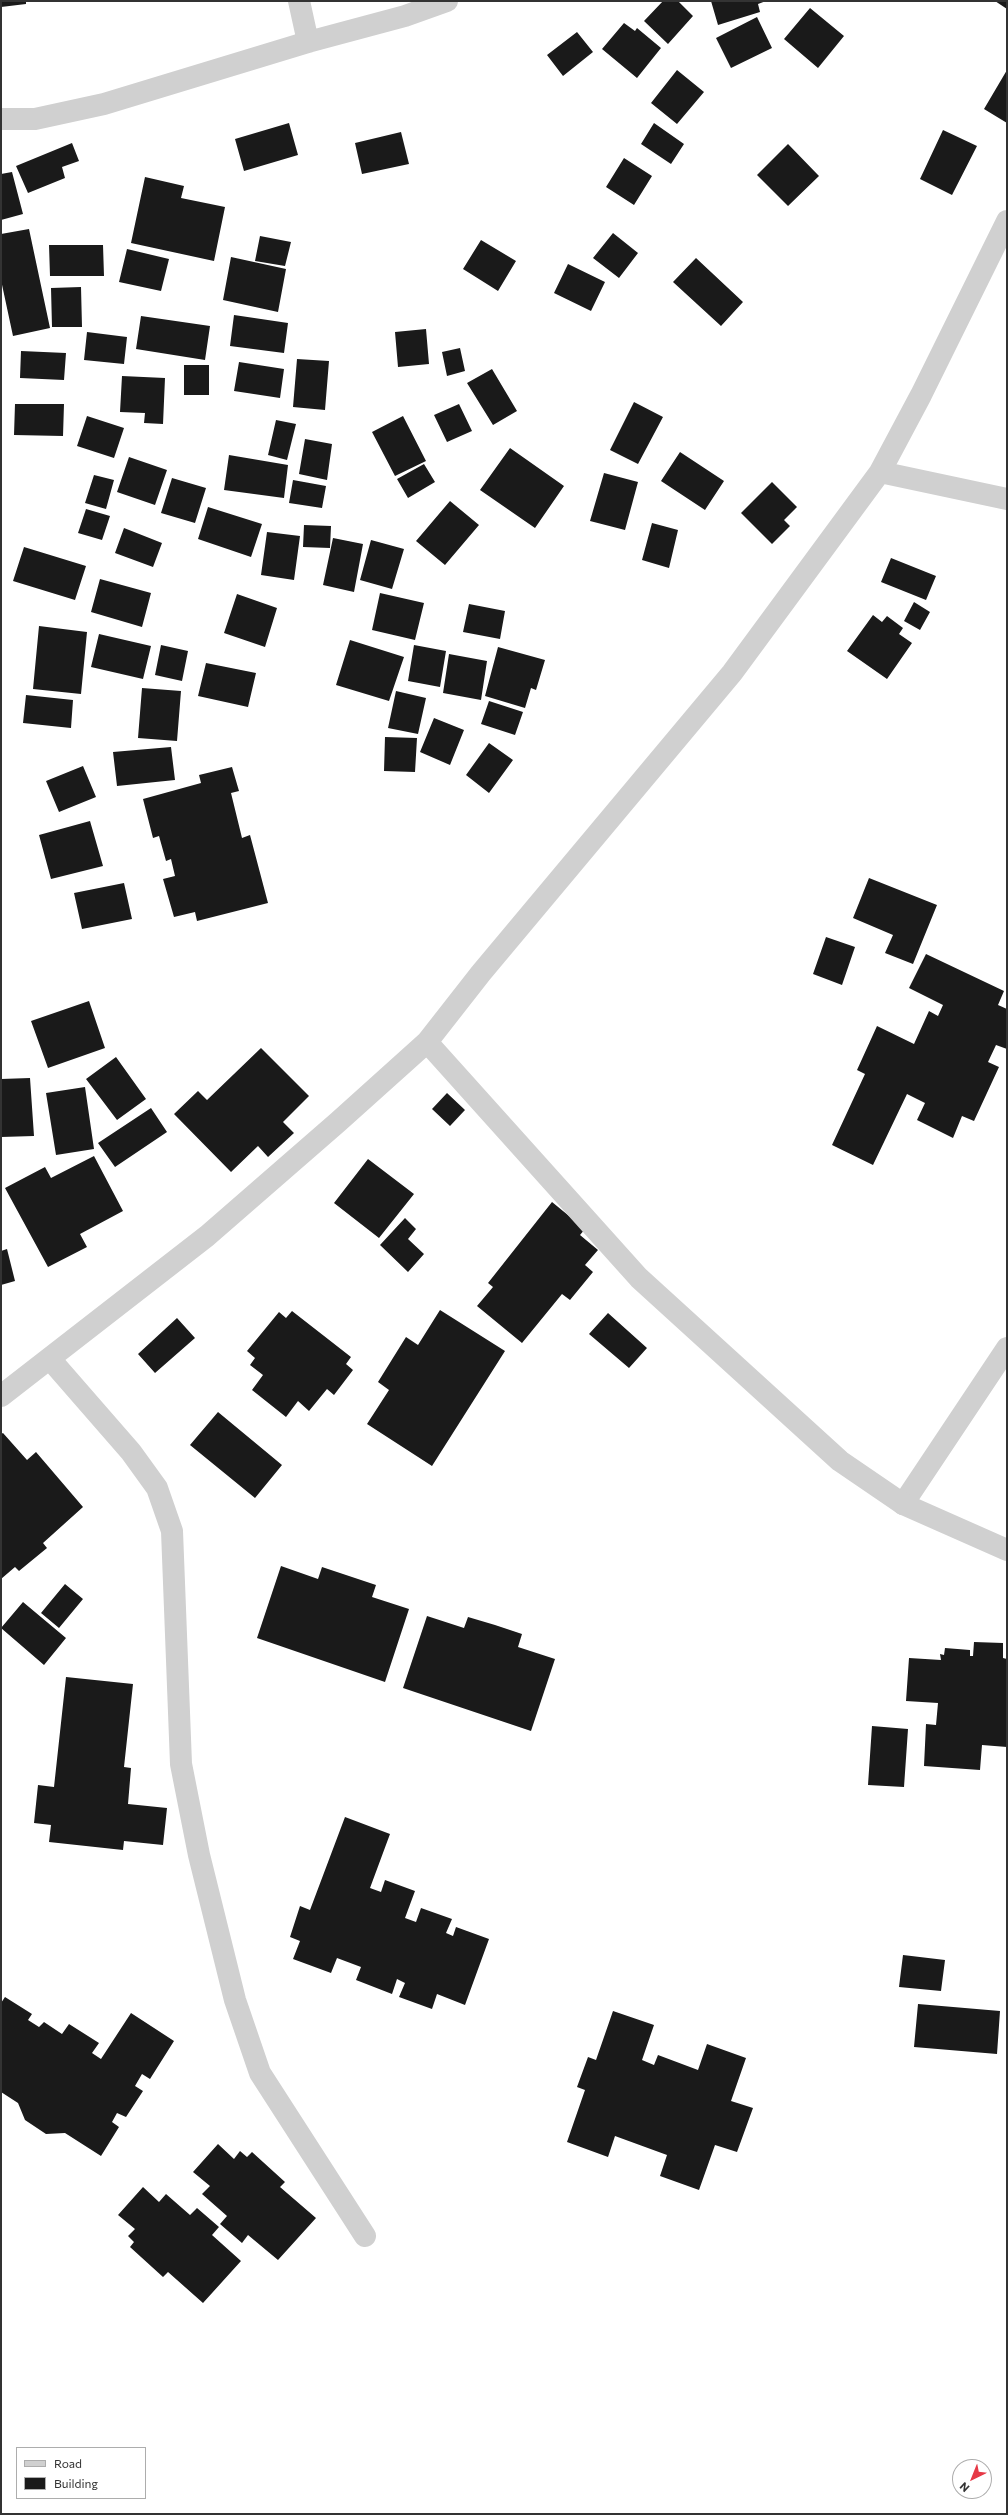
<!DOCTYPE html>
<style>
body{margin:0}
#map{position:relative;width:1008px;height:2515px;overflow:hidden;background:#fff;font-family:Commissioner,sans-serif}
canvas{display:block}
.frame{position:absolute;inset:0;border:2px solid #333;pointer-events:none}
.legend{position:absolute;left:16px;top:2447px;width:130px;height:52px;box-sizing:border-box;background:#fff;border:1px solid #adadad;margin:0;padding:5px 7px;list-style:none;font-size:12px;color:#333}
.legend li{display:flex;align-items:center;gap:8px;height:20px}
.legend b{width:20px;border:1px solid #adadad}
.north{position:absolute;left:952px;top:2459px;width:40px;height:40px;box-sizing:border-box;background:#fff;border:1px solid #adadad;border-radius:50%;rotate:223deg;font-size:11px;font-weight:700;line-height:16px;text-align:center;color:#333}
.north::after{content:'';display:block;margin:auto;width:14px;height:18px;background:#e63946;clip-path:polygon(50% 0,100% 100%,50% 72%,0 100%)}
</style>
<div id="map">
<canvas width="1008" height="2515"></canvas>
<div class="frame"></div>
<ul class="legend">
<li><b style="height:5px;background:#d0d0d0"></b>Road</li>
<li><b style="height:11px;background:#1a1a1a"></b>Building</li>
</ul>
<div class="north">N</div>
</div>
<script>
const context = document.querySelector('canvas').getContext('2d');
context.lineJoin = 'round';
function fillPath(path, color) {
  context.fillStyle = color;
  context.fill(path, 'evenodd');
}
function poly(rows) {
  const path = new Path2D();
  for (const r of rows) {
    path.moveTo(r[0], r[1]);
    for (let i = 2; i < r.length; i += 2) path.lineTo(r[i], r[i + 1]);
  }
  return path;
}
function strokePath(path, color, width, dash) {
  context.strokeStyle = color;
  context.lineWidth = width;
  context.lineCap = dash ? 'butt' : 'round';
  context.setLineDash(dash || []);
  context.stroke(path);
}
fillPath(poly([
 [1,1,26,1,26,4,1,7],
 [663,1,678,1,693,16,668,44,644,21],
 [711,1,766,1,758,4,760,12,718,25],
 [995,1,1007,1,1007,9],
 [810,8,844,36,818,68,784,39],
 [757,17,772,48,731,68,716,38],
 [624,23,635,31,637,28,661,48,637,78,602,49],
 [577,32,593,52,563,76,547,55],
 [677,70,704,92,677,124,651,103],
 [1007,70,1007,123,984,109],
 [289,123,298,155,244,171,235,139],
 [654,123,684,144,671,164,641,144],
 [943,130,977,146,952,195,920,179],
 [401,132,409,164,362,174,355,143],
 [72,143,79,161,62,167,65,178,28,193,16,166],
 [788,144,819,176,788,206,757,175],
 [624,158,652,176,634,205,606,187],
 [12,172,23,214,1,220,1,174],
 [145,177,184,186,181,198,225,207,214,261,131,243],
 [29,229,50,328,13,336,1,280,1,234],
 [613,233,638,253,619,278,593,258],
 [260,236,291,242,285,266,255,261],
 [481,240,516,261,498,291,463,269],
 [49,245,103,245,104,276,50,276],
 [127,249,169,259,161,291,119,282],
 [231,257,286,269,278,312,223,300],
 [696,258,743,302,721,326,673,282],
 [568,264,605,282,591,311,554,293],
 [81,287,82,327,52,327,51,288],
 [234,315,288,323,284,353,230,346],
 [141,316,210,326,205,360,136,349],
 [426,329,429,364,398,367,395,332],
 [87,332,127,337,124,364,84,360],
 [460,348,465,371,447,376,442,352],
 [21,351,66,353,64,380,20,378],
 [297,359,329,361,325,410,293,407],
 [239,362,284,369,280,398,234,391],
 [184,365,209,365,209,395,184,395],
 [492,369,517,411,493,425,467,383],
 [122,376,165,378,163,424,144,423,145,413,120,412],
 [634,402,663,417,638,464,610,450],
 [15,404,64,404,63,436,14,435],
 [459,404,472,431,447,442,434,415],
 [87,416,124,428,114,458,77,446],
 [403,416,426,461,395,476,372,432],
 [276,420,296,424,287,460,268,455],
 [305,439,332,444,327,480,299,474],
 [510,448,564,486,535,528,480,490],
 [680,452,724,481,705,510,661,481],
 [229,455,288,465,284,498,224,490],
 [129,457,167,470,155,505,117,492],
 [424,464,435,482,408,498,397,479],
 [604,473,638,482,625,530,590,521],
 [94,475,114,480,106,509,85,503],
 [172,478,206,488,195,523,161,513],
 [293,480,326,486,322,508,289,503],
 [772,482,797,507,784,520,790,526,772,544,741,513],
 [450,501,479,525,445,565,416,541],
 [208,507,262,524,251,557,198,539],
 [86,509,110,516,102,540,78,533],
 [652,523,678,530,669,568,642,560],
 [304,525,331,526,330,548,303,547],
 [124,528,162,543,153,567,115,553],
 [267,532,300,536,294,580,261,575],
 [333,538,363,544,354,592,323,585],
 [371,540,404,549,392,589,360,580],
 [24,547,86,566,75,600,13,581],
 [891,558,936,576,926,600,881,582],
 [100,579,151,593,142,627,91,612],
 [380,593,424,603,415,640,372,630],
 [237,594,277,608,265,647,224,633],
 [914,602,930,612,920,630,904,621],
 [469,604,505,611,500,639,463,632],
 [873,615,882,622,887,616,903,628,899,634,912,643,887,679,847,651],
 [39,626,87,632,81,694,33,689],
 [99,634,151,646,143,679,91,667],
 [350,640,404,657,389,701,336,685],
 [161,645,188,651,182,681,155,675],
 [414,645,446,651,440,687,408,681],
 [498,647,545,660,536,690,531,688,525,708,485,696],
 [449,654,487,661,481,700,443,693],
 [206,663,256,673,248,707,198,696],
 [142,688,181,691,177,741,138,738],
 [396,691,426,698,418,734,388,728],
 [26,695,73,700,71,728,23,723],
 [489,701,523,712,515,735,481,724],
 [434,718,464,730,450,765,420,752],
 [385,737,417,738,415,772,384,771],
 [489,743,513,760,489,793,466,775],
 [171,747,175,780,117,786,113,752],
 [83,766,96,797,59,812,46,781],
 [232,767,239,791,231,793,242,838,250,835,268,903,197,921,195,912,174,917,163,879,175,876,171,859,166,861,159,836,153,838,143,799,201,783,199,775],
 [90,821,103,866,51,879,39,835],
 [869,878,937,905,913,964,885,953,893,935,853,918],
 [124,883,132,919,82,929,74,893],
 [826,937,855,947,842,985,813,974],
 [926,954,1004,991,998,1005,1007,1009,1007,1049,996,1045,988,1062,999,1067,974,1121,962,1116,953,1138,917,1120,925,1103,907,1094,873,1165,832,1145,865,1074,857,1070,877,1026,914,1044,929,1011,938,1016,943,1005,909,988],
 [89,1001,105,1048,48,1068,31,1021],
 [261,1048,309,1096,283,1122,294,1133,268,1157,258,1146,231,1172,174,1114,198,1091,207,1100],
 [116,1057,146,1099,117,1120,86,1079],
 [30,1078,34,1136,1,1137,1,1079],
 [85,1087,94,1149,56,1155,46,1093],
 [447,1093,465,1110,450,1126,432,1109],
 [151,1108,167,1132,115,1167,98,1143],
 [94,1156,123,1211,80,1234,87,1247,48,1267,5,1188,45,1167,51,1178],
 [368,1159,414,1194,379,1238,334,1203],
 [552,1202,585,1229,580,1235,598,1250,585,1265,593,1272,570,1300,562,1294,522,1343,477,1306,493,1287,488,1283],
 [405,1218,416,1229,408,1239,424,1254,408,1272,380,1245],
 [7,1249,15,1281,1,1285,1,1251],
 [440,1310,505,1351,432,1466,367,1424,389,1390,378,1382,406,1337,418,1345],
 [292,1311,351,1357,346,1364,353,1370,334,1395,327,1389,309,1411,298,1401,286,1417,252,1390,263,1375,250,1365,255,1358,247,1351,279,1312,286,1318],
 [608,1313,647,1348,629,1368,589,1334],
 [177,1318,195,1338,155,1373,138,1354],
 [218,1412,282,1465,255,1498,190,1445],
 [3,1433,27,1460,36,1452,83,1507,43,1543,47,1548,19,1571,15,1567,1,1579,1,1434],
 [281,1566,318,1579,322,1567,376,1585,372,1597,409,1609,385,1682,257,1638],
 [65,1584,83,1599,59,1628,41,1613],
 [23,1602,66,1638,44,1665,1,1628],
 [427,1616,464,1628,468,1617,495,1625,522,1634,518,1647,555,1659,531,1731,403,1688],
 [974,1642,1003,1643,1003,1658,1007,1659,1007,1747,982,1745,980,1770,924,1766,926,1724,936,1725,938,1703,906,1701,909,1658,941,1660,940,1654,944,1655,945,1648,970,1650,970,1656,973,1656],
 [66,1677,133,1684,124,1767,131,1768,128,1804,167,1808,163,1845,124,1841,123,1850,49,1842,51,1825,34,1823,38,1785,54,1787],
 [872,1726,908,1729,904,1787,868,1785],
 [345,1817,390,1834,370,1888,381,1892,385,1880,415,1891,405,1918,416,1922,421,1908,452,1919,446,1933,453,1936,456,1927,489,1939,465,2005,437,1994,432,2009,399,1997,405,1983,397,1979,392,1994,356,1980,361,1967,337,1958,331,1973,293,1959,300,1941,290,1937,300,1906,310,1910],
 [903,1955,945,1960,941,1991,899,1987],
 [5,1997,32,2014,28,2020,39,2027,44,2022,62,2034,69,2024,99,2043,92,2053,101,2059,131,2013,174,2041,150,2079,142,2074,135,2086,143,2091,126,2117,117,2113,112,2122,119,2127,101,2156,65,2133,46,2134,25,2120,18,2103,1,2092,1,2003],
 [918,2004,1000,2011,997,2054,914,2047],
 [613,2011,654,2025,642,2060,654,2065,658,2055,698,2070,707,2044,746,2058,731,2101,753,2108,737,2152,715,2145,699,2190,660,2176,667,2155,615,2136,608,2157,567,2142,585,2090,577,2087,588,2057,596,2060],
 [218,2144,234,2159,240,2151,247,2157,252,2152,285,2182,280,2187,316,2218,278,2260,248,2235,242,2243,220,2224,227,2216,202,2194,210,2186,193,2172],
 [143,2187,159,2202,166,2194,190,2215,197,2208,219,2227,212,2235,241,2261,203,2303,168,2272,163,2277,130,2247,134,2242,128,2236,135,2229,118,2215]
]), '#1a1a1a');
strokePath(poly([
 [903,1504,1007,1348]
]), '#d0d0d0', 22);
strokePath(poly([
 [299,1,308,42],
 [1,119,35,119,104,104,308,42,405,16,447,1],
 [880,472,1007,499],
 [427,1042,639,1278,840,1461,903,1504,1007,1550],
 [50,1359,131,1452,157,1488,172,1531,181,1764,199,1855,235,2000,260,2073,365,2236],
 [1,1396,207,1236,338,1122,427,1042,481,973,732,673,880,472,921,395,1007,221]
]), '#d0d0d0', 22);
</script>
